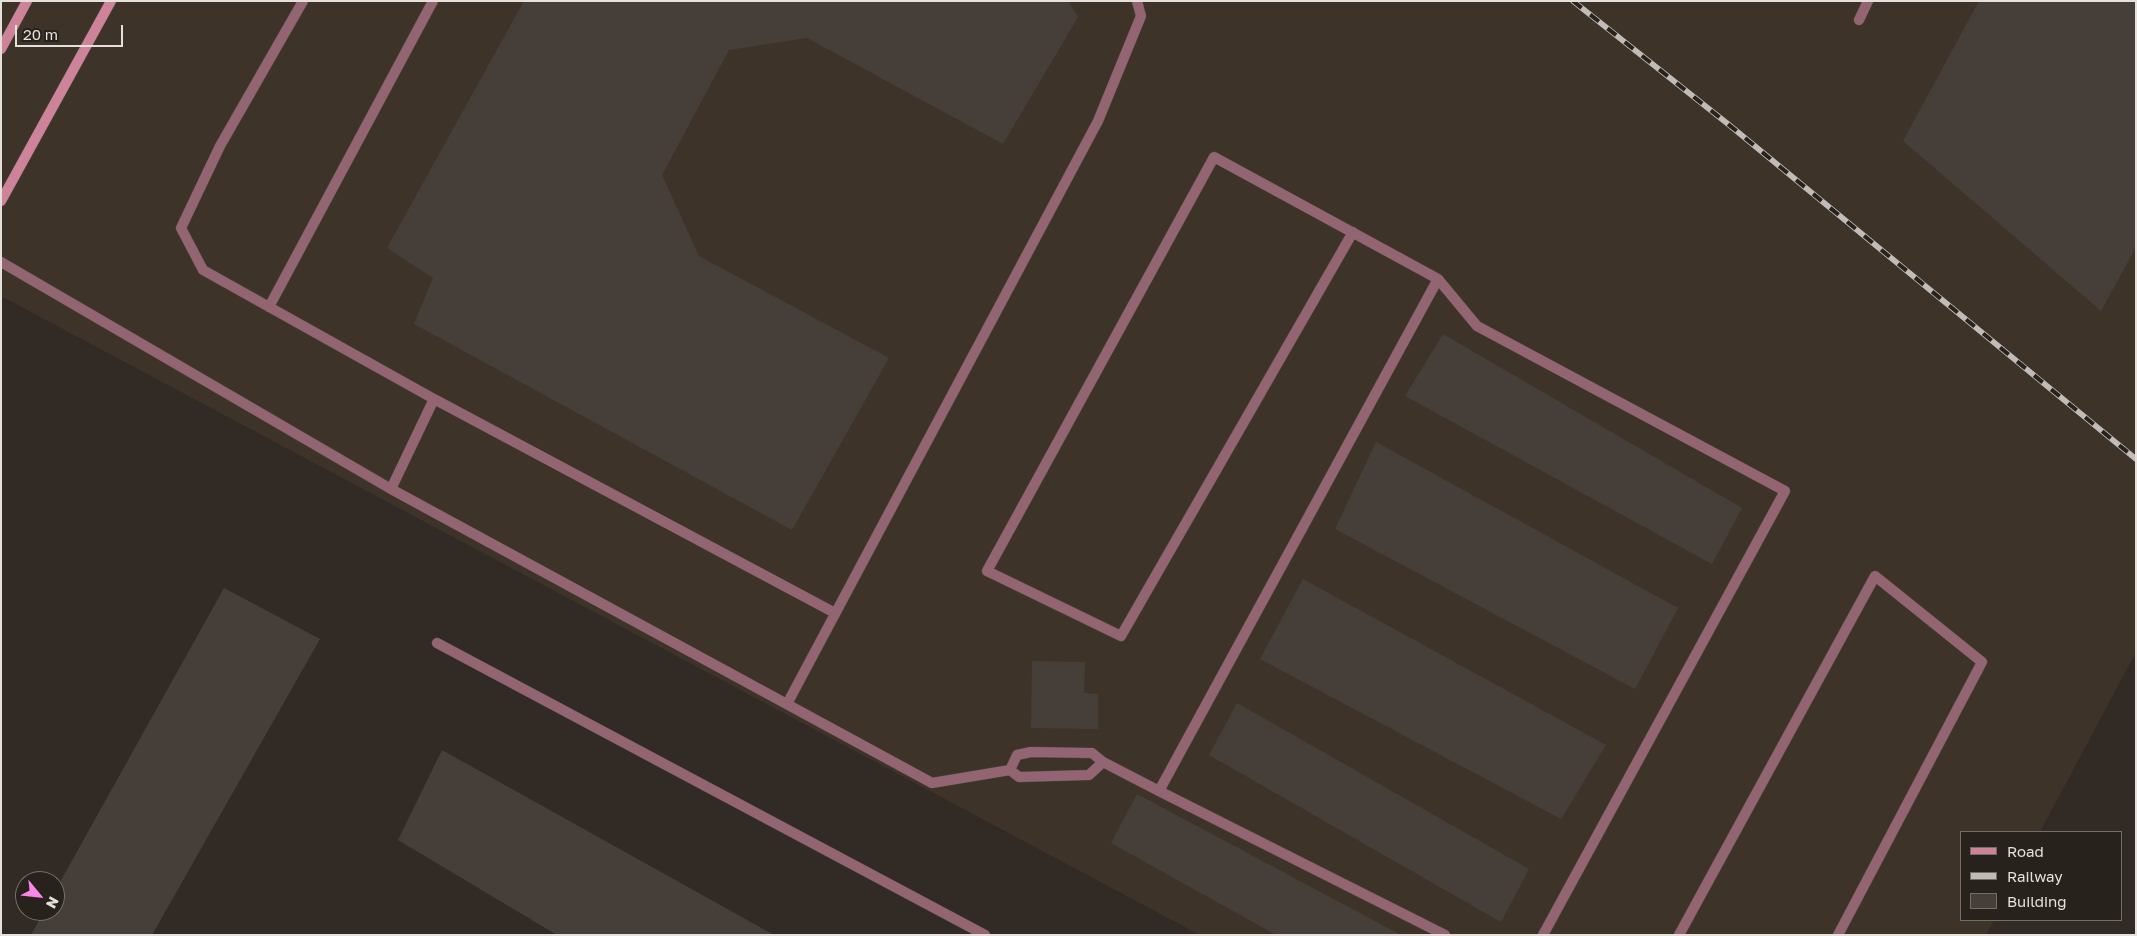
<!DOCTYPE html>
<style>
body{margin:0}
#map{position:relative;width:2137px;height:936px;overflow:hidden;background:#322b25;font-family:"Golos Text",sans-serif}
canvas{display:block}
.frame{position:absolute;inset:0;border:2px solid #e5e0dc;pointer-events:none}
.legend{position:absolute;left:1960px;top:831px;width:162px;height:90px;box-sizing:border-box;background:#28221c;border:1px solid #746e69;margin:0;padding:6px 9px;list-style:none;font-size:15px;color:#e5e0dc}
.legend li{display:flex;align-items:center;gap:10px;height:25px}
.legend b{width:25px;border:1px solid #746e69}
.north{position:absolute;left:15px;top:871px;width:50px;height:50px;box-sizing:border-box;background:#28221c;border:1px solid #746e69;border-radius:50%;rotate:118deg;font-size:14px;font-weight:700;line-height:20px;text-align:center;color:#e5e0dc}
.north::after{content:'';display:block;margin:auto;width:18px;height:22px;background:#f987e9;clip-path:polygon(50% 0,100% 100%,50% 72%,0 100%)}
.scale{position:absolute;left:15px;top:25px;width:108px;height:22px;box-sizing:border-box;border:2px solid #e5e0dc;border-top:0;padding-left:6px;font-size:15px;line-height:18px;white-space:nowrap;color:#e5e0dc;-webkit-text-stroke:4px #28221c;paint-order:stroke}
</style>
<div id="map">
<canvas width="2137" height="936"></canvas>
<div class="frame"></div>
<ul class="legend">
<li><b style="height:6px;background:#cd8399"></b>Road</li>
<li><b style="height:6px;background:#c2bcb8"></b>Railway</li>
<li><b style="height:14px;background:#463f39"></b>Building</li>
</ul>
<div class="north">N</div>
<div class="scale">20 m</div>
</div>
<script>
const context = document.querySelector('canvas').getContext('2d');
context.lineJoin = 'round';
function fillPath(path, color) {
  context.fillStyle = color;
  context.fill(path, 'evenodd');
}
function poly(rows) {
  const path = new Path2D();
  for (const r of rows) {
    path.moveTo(r[0], r[1]);
    for (let i = 2; i < r.length; i += 2) path.lineTo(r[i], r[i + 1]);
  }
  return path;
}
function strokePath(path, color, width, dash) {
  context.strokeStyle = color;
  context.lineWidth = width;
  context.lineCap = dash ? 'butt' : 'round';
  context.setLineDash(dash || []);
  context.stroke(path);
}
fillPath(poly([
 [1,1,2136,1,2136,652,2040,832,1961,832,1961,920,1994,920,1986,935,1200,935,1,296]
]), '#3e3328');
fillPath(poly([
 [524,1,1068,1,1078,17,1003,144,807,38,729,50,662,175,699,256,889,358,792,530,414,324,433,278,387,248],
 [1979,1,2136,1,2136,247,2101,311,1903,141],
 [1443,334,1742,508,1712,564,1405,396],
 [1376,442,1678,608,1635,689,1335,529],
 [1303,579,1606,745,1561,819,1260,659],
 [224,588,320,639,152,935,31,935,44,911,55,911,55,891],
 [1032,661,1085,662,1084,693,1098,694,1098,729,1031,728],
 [1237,703,1529,869,1501,922,1209,755],
 [442,750,774,935,557,935,398,840],
 [1137,794,1401,935,1276,935,1111,843]
]), '#463f39');
const lane = poly([
 [303,1,220,146,181,228,203,270,434,399,391,489],
 [1859,20,1868,1],
 [1,262,391,489,932,783,1010,770,1019,777,1089,775,1103,762,1092,753,1031,752,1017,755,1010,770],
 [1438,279,1477,326,1785,491,1543,935],
 [269,307,433,1],
 [434,399,835,613],
 [437,643,985,935],
 [787,704,1098,121,1141,16,1137,1],
 [1103,762,1159,791,1438,279,1214,157,987,571,1121,636,1353,232],
 [1159,791,1445,935],
 [1679,935,1875,576,1982,662,1838,935]
]);
const secondary = poly([
 [1,49,27,1],
 [1,201,111,1]
]);
strokePath(lane, '#4f4842', 11);
strokePath(secondary, '#4f4842', 11);
strokePath(lane, '#936572', 10);
strokePath(secondary, '#cd8399', 10);
const rail = poly([
 [1573,1,1728,124,2136,459]
]);
strokePath(rail, '#c2bcb8', 5.5);
strokePath(rail, '#28221c', 4, [11]);
</script>
